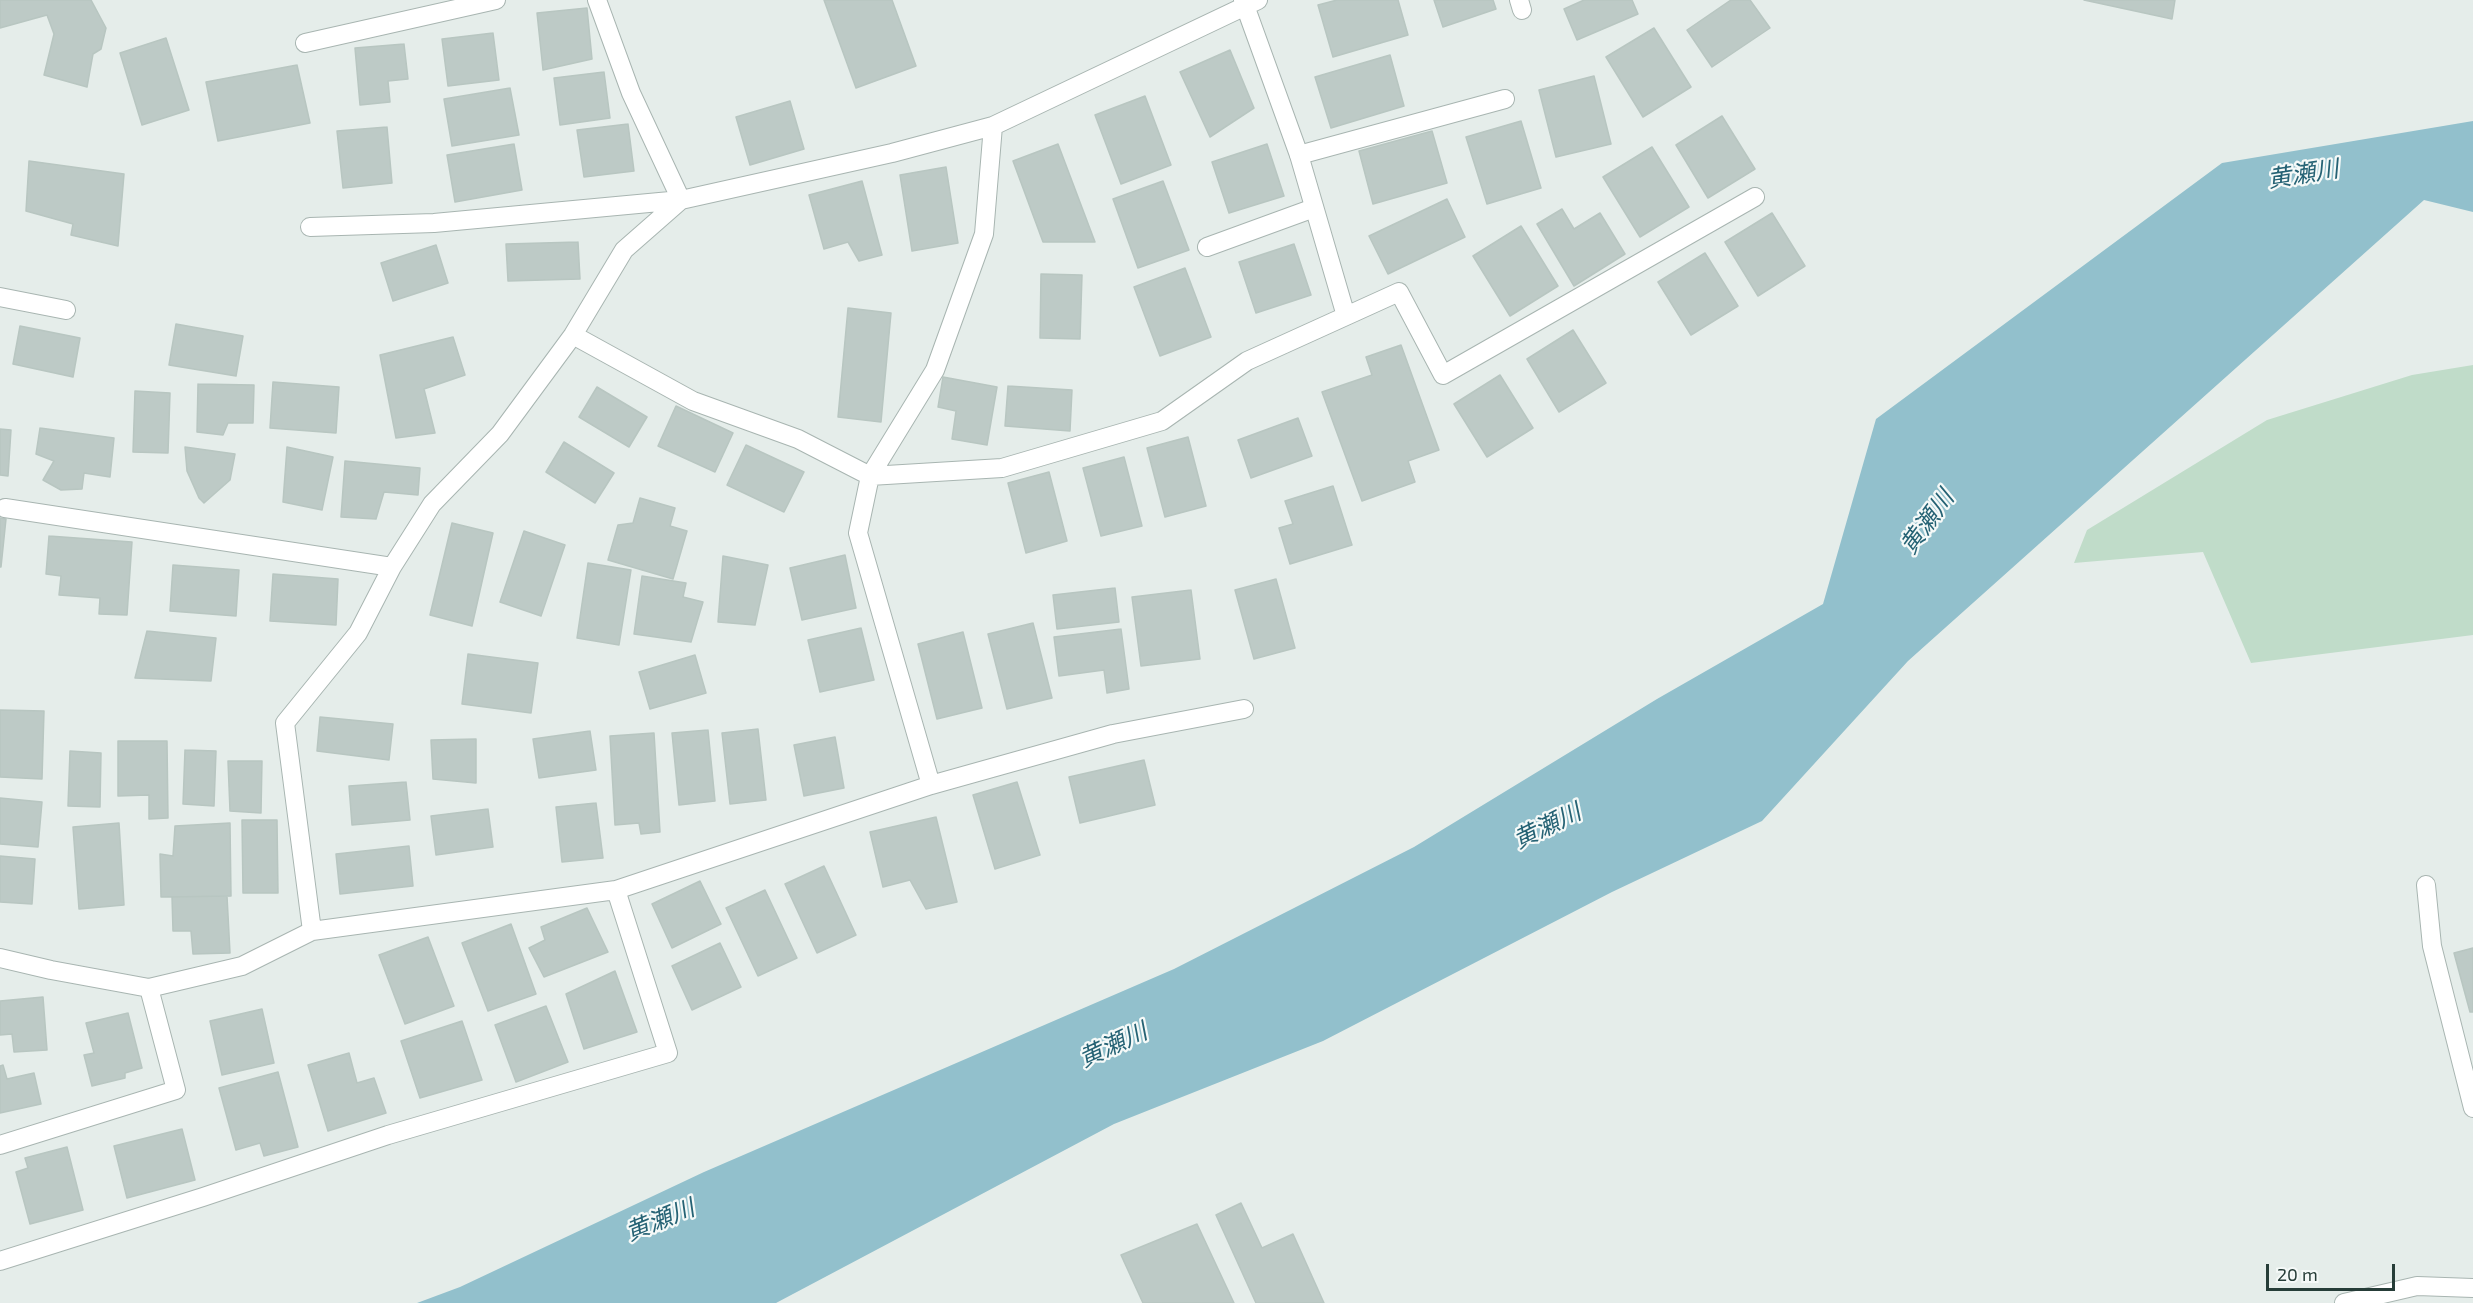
<!DOCTYPE html>
<meta charset="utf-8">
<style>
body{margin:0}
#map{position:relative;width:2473px;height:1303px;overflow:hidden;background:#e5edea;font-family:"Exo 2",sans-serif}
canvas{display:block}
.scale{position:absolute;left:2266px;top:1264px;width:129px;height:27px;box-sizing:border-box;border:3px solid #263d38;border-top:0;padding-left:8px;font-size:18px;line-height:21px;white-space:nowrap;color:#263d38;-webkit-text-stroke:4px #f5f9f8;paint-order:stroke}
</style>
<div id="map">
<canvas width="2473" height="1303"></canvas>
<div class="scale">20 m</div>
</div>
<script>
const context = document.querySelector('canvas').getContext('2d');
context.lineJoin = 'round';
function fillPath(path, color) {
  context.fillStyle = color;
  context.fill(path, 'evenodd');
}
function poly(rows) {
  const path = new Path2D();
  for (const r of rows) {
    path.moveTo(r[0], r[1]);
    for (let i = 2; i < r.length; i += 2) path.lineTo(r[i], r[i + 1]);
  }
  return path;
}
function strokePath(path, color, width, dash) {
  context.strokeStyle = color;
  context.lineWidth = width;
  context.lineCap = dash ? 'butt' : 'round';
  context.setLineDash(dash || []);
  context.stroke(path);
}
function write(font, color, halo, rows, align = 'center') {
  context.font = font + ' "Exo 2","Noto Sans JP",sans-serif';
  context.lineWidth = 4.5;
  context.setLineDash([]);
  context.textBaseline = 'middle';
  context.strokeStyle = halo;
  context.fillStyle = color;
  for (const [text, x, y, turn = 0] of rows) {
    context.save();
    context.translate(x, y);
    context.rotate((+turn || 0) * Math.PI / 180);
    context.textAlign = isNaN(turn) ? turn : align;
    if (halo) context.strokeText(text, 0, 0);
    context.fillText(text, 0, 0);
    context.restore();
  }
}
fillPath(poly([
 [2473,365,2473,635,2251,663,2203,552,2074,563,2087,530,2267,420,2412,375]
]), '#c0dcc9');
fillPath(poly([
 [2473,121,2473,212,2424,200,1908,661,1762,821,1612,892,1323,1041,1114,1124,776,1303,417,1303,460,1287,704,1172,1174,969,1414,847,1657,699,1823,604,1876,419,2222,163]
]), '#92c0cc');
const building = poly([
 [0,0,91,0,106,28,101,49,93,54,87,87,44,75,54,34,47,15,0,28,0,0],
 [824,0,892,0,916,66,856,88,824,0],
 [1337,0,1398,0,1408,35,1333,57,1318,5,1337,0],
 [1434,0,1493,0,1496,9,1443,27,1434,0],
 [1584,0,1632,0,1638,14,1577,40,1564,9,1584,0],
 [1731,0,1750,0,1770,28,1712,67,1687,30,1731,0],
 [2084,0,2175,0,2172,19,2084,0],
 [587,8,592,59,543,70,537,13,587,8],
 [1654,28,1691,87,1643,117,1606,57,1654,28],
 [493,33,499,80,448,86,442,39,493,33],
 [166,38,189,110,142,125,120,53,166,38],
 [404,44,408,79,388,81,390,102,360,105,355,48,404,44],
 [1230,50,1254,108,1210,137,1180,72,1230,50],
 [1390,55,1404,106,1331,128,1315,77,1390,55],
 [297,65,310,123,218,141,206,82,297,65],
 [604,72,610,118,560,125,554,78,604,72],
 [1594,76,1611,144,1556,157,1539,90,1594,76],
 [510,88,519,135,452,146,444,99,510,88],
 [1145,96,1171,165,1121,184,1095,115,1145,96],
 [790,101,804,149,750,165,736,117,790,101],
 [1722,116,1755,169,1708,198,1676,145,1722,116],
 [1521,121,1541,188,1487,204,1466,137,1521,121],
 [628,124,634,171,584,177,577,130,628,124],
 [387,127,392,183,343,188,337,131,387,127],
 [1432,131,1447,183,1373,204,1359,151,1432,131],
 [514,144,522,190,455,202,447,155,514,144],
 [1058,144,1095,242,1043,242,1013,161,1058,144],
 [1267,144,1284,196,1229,213,1212,162,1267,144],
 [1652,147,1689,207,1640,237,1603,177,1652,147],
 [29,161,124,174,118,246,71,235,73,224,26,211,29,161],
 [946,167,958,243,912,251,900,175,946,167],
 [862,181,882,255,859,261,848,242,824,249,809,195,862,181],
 [1163,181,1189,250,1138,268,1113,199,1163,181],
 [1447,199,1465,237,1388,274,1369,236,1447,199],
 [1562,209,1574,229,1600,213,1625,254,1574,286,1537,224,1562,209],
 [1772,213,1805,266,1758,296,1725,242,1772,213],
 [1521,226,1558,286,1510,316,1473,256,1521,226],
 [578,242,580,279,508,281,506,244,578,242],
 [1294,244,1311,295,1256,313,1239,262,1294,244],
 [436,245,448,283,393,301,381,263,436,245],
 [1705,253,1738,306,1691,335,1658,282,1705,253],
 [1185,268,1211,337,1160,356,1134,287,1185,268],
 [1041,274,1082,275,1080,339,1040,338,1041,274],
 [848,308,891,313,881,422,838,417,848,308],
 [176,324,243,336,236,376,169,365,176,324],
 [20,326,80,338,73,377,13,364,20,326],
 [1573,330,1606,383,1559,412,1527,359,1573,330],
 [453,337,465,375,424,389,435,433,396,438,380,355,453,337],
 [1401,345,1439,450,1408,461,1415,482,1362,501,1322,392,1372,375,1366,357,1401,345],
 [1500,375,1533,428,1487,457,1454,404,1500,375],
 [943,377,997,387,987,445,952,439,956,411,938,407,943,377],
 [273,382,339,387,336,433,270,428,273,382],
 [198,384,254,385,253,423,228,423,223,435,197,432,198,384],
 [1008,386,1072,390,1070,431,1005,426,1008,386],
 [597,387,647,417,629,447,579,417,597,387],
 [135,391,170,393,168,453,133,452,135,391],
 [676,406,733,433,715,472,658,446,676,406],
 [1298,418,1312,456,1251,478,1238,440,1298,418],
 [40,428,114,438,110,477,84,473,82,489,61,490,43,480,54,461,36,454,40,428],
 [0,429,11,430,8,476,0,475,0,429],
 [1188,437,1206,506,1165,517,1147,448,1188,437],
 [564,442,614,473,595,503,546,472,564,442],
 [746,445,804,472,784,512,727,485,746,445],
 [185,447,235,454,230,480,204,503,199,498,187,471,185,447],
 [287,447,333,457,322,510,283,502,287,447],
 [1124,457,1142,526,1101,536,1083,468,1124,457],
 [345,461,420,468,418,495,384,492,376,519,341,517,345,461],
 [1049,472,1067,541,1026,553,1008,483,1049,472],
 [1333,486,1352,545,1290,564,1279,528,1293,524,1285,501,1333,486],
 [640,498,675,508,670,526,687,531,673,579,608,560,618,525,633,523,640,498],
 [0,518,6,519,1,567,0,567,0,518],
 [452,523,493,533,472,626,430,615,452,523],
 [524,531,565,545,541,616,500,602,524,531],
 [49,536,132,542,127,615,99,614,100,598,59,595,61,576,46,574,49,536],
 [845,555,856,608,802,620,790,568,845,555],
 [723,556,768,565,755,625,718,622,723,556],
 [588,563,631,570,619,645,577,638,588,563],
 [173,565,239,570,236,616,170,611,173,565],
 [273,574,338,579,336,625,270,621,273,574],
 [642,576,686,583,683,597,703,602,691,642,634,634,642,576],
 [1276,579,1295,648,1254,659,1235,590,1276,579],
 [1115,588,1119,622,1057,629,1053,595,1115,588],
 [1191,590,1200,659,1141,666,1132,597,1191,590],
 [1033,623,1052,698,1007,709,988,634,1033,623],
 [861,628,874,680,820,692,808,640,861,628],
 [1121,629,1129,689,1107,693,1104,670,1059,676,1054,637,1121,629],
 [147,631,216,638,211,681,135,678,147,631],
 [963,632,982,708,937,719,918,644,963,632],
 [468,654,538,663,531,713,462,704,468,654],
 [695,655,706,693,650,709,639,672,695,655],
 [0,710,44,711,42,779,0,777,0,710],
 [320,717,393,724,389,760,317,751,320,717],
 [758,729,766,800,730,804,722,733,758,729],
 [708,730,715,801,679,805,672,733,708,730],
 [590,731,596,770,539,778,533,739,590,731],
 [654,733,660,832,641,834,639,823,615,825,610,736,654,733],
 [835,737,844,788,804,796,794,745,835,737],
 [476,739,476,783,433,779,431,740,476,739],
 [118,741,167,741,168,818,149,819,149,795,118,796,118,741],
 [185,750,216,751,214,806,183,804,185,750],
 [70,751,101,753,100,807,68,806,70,751],
 [1144,760,1155,805,1080,823,1069,777,1144,760],
 [228,761,262,761,261,813,230,811,228,761],
 [406,782,410,820,352,825,349,786,406,782],
 [1017,782,1040,855,995,869,973,795,1017,782],
 [0,798,42,802,38,847,0,844,0,798],
 [596,803,603,858,562,862,556,807,596,803],
 [488,809,493,847,436,855,431,816,488,809],
 [936,817,957,902,926,909,910,880,883,887,870,832,936,817],
 [242,820,277,820,278,893,243,893,242,820],
 [119,823,124,905,79,909,73,827,119,823],
 [230,823,231,896,161,897,160,854,173,856,175,826,230,823],
 [409,846,413,886,340,894,336,854,409,846],
 [0,856,35,859,32,904,0,902,0,856],
 [824,866,856,935,817,953,785,884,824,866],
 [700,881,721,924,672,948,652,904,700,881],
 [765,890,797,958,758,976,726,908,765,890],
 [227,896,230,953,193,954,191,931,173,931,172,897,227,896],
 [587,908,608,952,544,977,529,948,545,940,541,927,587,908],
 [511,924,536,994,488,1011,462,943,511,924],
 [428,937,454,1006,405,1024,379,955,428,937],
 [720,943,741,987,692,1010,672,966,720,943],
 [2473,948,2473,1012,2470,1012,2454,953,2473,948],
 [615,971,637,1032,584,1049,566,994,615,971],
 [43,997,47,1050,14,1052,12,1034,0,1035,0,1001,43,997],
 [546,1006,568,1062,516,1082,495,1025,546,1006],
 [262,1009,274,1063,222,1075,210,1021,262,1009],
 [128,1013,142,1068,125,1073,125,1078,92,1086,84,1055,94,1053,86,1023,128,1013],
 [462,1021,482,1080,420,1098,401,1041,462,1021],
 [349,1053,357,1083,374,1078,386,1113,328,1131,308,1065,349,1053],
 [3,1065,7,1079,34,1073,41,1104,0,1113,0,1066,3,1065],
 [278,1072,298,1147,264,1156,260,1143,236,1150,219,1088,278,1072],
 [182,1129,195,1180,127,1198,114,1146,182,1129],
 [67,1147,83,1210,30,1224,16,1172,28,1168,25,1158,67,1147],
 [1241,1203,1262,1248,1293,1234,1324,1303,1256,1303,1216,1215,1241,1203],
 [1197,1224,1234,1303,1143,1303,1121,1255,1197,1224]
]);
fillPath(building, '#bdcac6');
strokePath(building, '#b8c6c1', 1.5);
const lane = poly([
 [1519,0,1522,10],
 [1299,155,1505,99],
 [1207,247,1314,208]
]);
const street = poly([
 [1243,0,1299,155,1346,316],
 [305,43,496,0],
 [310,227,434,223,681,200,631,93,597,0],
 [0,297,66,310],
 [573,335,693,401,798,439,870,476,1002,468,1162,421,1247,361,1399,292,1443,375,1755,197],
 [5,508,392,567],
 [931,785,858,533,870,476,935,370,984,234,993,126],
 [2426,885,2432,946,2473,1108],
 [312,931,285,723,358,633,392,567,432,504,500,434,573,335,624,250,681,200,892,153,993,126,1258,0],
 [0,958,51,970,149,988,242,966,312,931,616,890,931,785,1113,734,1244,709],
 [0,1145,176,1090,149,988],
 [0,1261,203,1197,388,1135,668,1053,616,890],
 [2344,1303,2417,1286,2473,1288]
]);
strokePath(lane, '#a8b5b1', 20);
strokePath(street, '#a8b5b1', 20);
strokePath(lane, '#fff', 18);
strokePath(street, '#fff', 18);
write('italic 24px', '#256274', '#f5f9f8', [
 ["黄瀬川",2303,174,-9],
 ["黄瀬川",1927,522,-54],
 ["黄瀬川",1547,826,-26],
 ["黄瀬川",1113,1045,-25],
 ["黄瀬川",660,1220,-22]
]);
</script>
